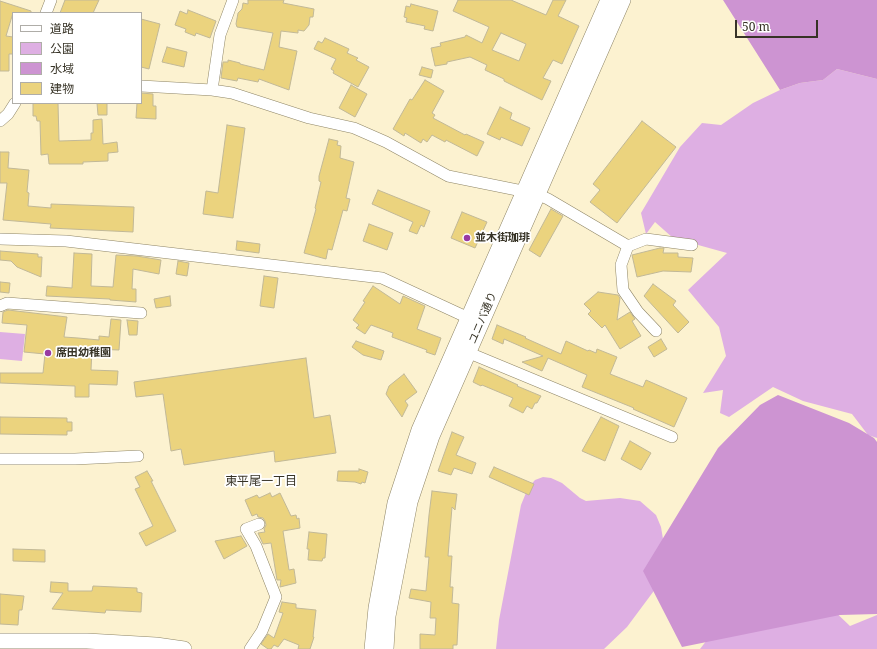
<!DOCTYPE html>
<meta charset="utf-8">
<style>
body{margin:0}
#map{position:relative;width:877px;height:649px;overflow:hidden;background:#fcf2d0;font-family:"Noto Serif","Noto Sans JP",serif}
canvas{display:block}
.legend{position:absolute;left:12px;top:12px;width:130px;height:92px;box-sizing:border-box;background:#fff;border:1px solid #afada8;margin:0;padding:5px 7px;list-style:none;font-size:12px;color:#373326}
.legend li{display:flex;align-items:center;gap:8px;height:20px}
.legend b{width:20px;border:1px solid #afada8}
.scale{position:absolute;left:735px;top:20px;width:83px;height:18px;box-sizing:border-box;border:2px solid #373326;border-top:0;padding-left:5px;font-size:12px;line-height:14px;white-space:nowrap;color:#373326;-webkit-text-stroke:3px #fff;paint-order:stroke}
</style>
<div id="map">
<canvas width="877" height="649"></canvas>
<ul class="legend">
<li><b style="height:5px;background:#fff"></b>道路</li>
<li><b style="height:11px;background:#deafe3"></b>公園</li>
<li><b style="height:11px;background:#cd94d2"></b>水域</li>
<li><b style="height:11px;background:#ebd37e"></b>建物</li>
</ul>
<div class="scale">50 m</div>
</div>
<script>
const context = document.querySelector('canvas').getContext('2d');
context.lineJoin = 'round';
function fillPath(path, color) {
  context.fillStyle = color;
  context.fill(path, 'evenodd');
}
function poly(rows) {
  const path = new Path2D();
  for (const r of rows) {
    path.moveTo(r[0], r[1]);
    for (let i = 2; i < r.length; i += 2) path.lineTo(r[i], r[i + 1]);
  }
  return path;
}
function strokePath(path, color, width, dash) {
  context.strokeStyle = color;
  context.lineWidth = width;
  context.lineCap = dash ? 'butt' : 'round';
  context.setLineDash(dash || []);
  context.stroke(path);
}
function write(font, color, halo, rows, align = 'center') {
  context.font = font + ' "Noto Serif","Noto Sans JP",serif';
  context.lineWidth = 3.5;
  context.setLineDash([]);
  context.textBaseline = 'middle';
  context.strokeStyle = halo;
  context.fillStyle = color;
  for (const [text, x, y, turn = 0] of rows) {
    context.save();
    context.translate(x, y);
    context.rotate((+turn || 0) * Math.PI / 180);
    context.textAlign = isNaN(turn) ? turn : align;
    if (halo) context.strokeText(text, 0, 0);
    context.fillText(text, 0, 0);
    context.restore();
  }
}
fillPath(poly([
 [837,69,877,79,877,438,868,435,852,414,803,401,773,387,729,417,720,413,723,390,703,393,726,356,719,327,688,290,727,253,673,238,655,222,646,234,641,213,680,147,702,123,721,125,753,103,780,90,800,83,823,80],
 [0,332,25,334,22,361,0,359],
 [543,477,551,478,562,483,580,498,586,501,620,498,640,501,656,515,661,527,666,557,656,588,627,627,604,649,496,649,499,620,521,505,528,488,535,480],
 [806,584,850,626,877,615,877,649,700,649,742,595]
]), '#deafe3');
fillPath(poly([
 [723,0,877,0,877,79,837,69,823,80,800,83,780,90],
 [778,395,849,423,874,438,877,442,877,614,840,615,682,647,643,571,718,448,760,405]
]), '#cd94d2');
const building = poly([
 [65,0,99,0,93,13,60,13,65,0],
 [248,0,284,0,283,3,314,9,313,17,310,17,309,25,304,31,298,30,298,33,281,31,279,47,297,51,289,90,259,79,258,82,238,78,237,81,221,78,223,62,228,62,228,60,240,63,240,64,264,70,273,33,237,27,236,24,238,13,242,9,243,3,248,4,248,0],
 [458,0,511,0,546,15,553,0,566,0,558,16,579,26,562,64,553,60,543,78,551,81,542,100,504,81,504,79,485,70,487,65,470,57,447,62,447,64,435,66,431,48,441,46,440,43,465,37,466,35,482,43,489,27,453,11,458,0],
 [501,33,526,44,519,61,492,50,501,33],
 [0,1,31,11,31,13,13,13,6,36,13,37,13,54,9,54,9,71,0,71,0,1],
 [411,4,438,11,433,31,424,29,425,26,406,22,407,18,404,17,406,6,410,7,411,4],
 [188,10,216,21,210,38,196,33,195,36,185,32,186,29,175,25,180,11,187,14,188,10],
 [141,19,160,24,149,69,141,67,141,19],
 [325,38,349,49,347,53,358,58,356,60,369,67,358,87,333,73,334,71,331,69,336,59,314,49,318,41,322,43,325,38],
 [167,47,187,52,184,67,162,62,167,47],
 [422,67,433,70,431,78,419,75,422,67],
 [425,80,444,91,432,113,435,115,433,118,465,135,466,134,484,142,477,156,446,140,445,142,432,135,427,142,423,139,421,143,405,133,404,136,393,129,410,99,412,100,425,80],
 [351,85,367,94,355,117,339,108,351,85],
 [141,93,153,94,153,106,156,106,156,119,136,118,137,103,141,103,141,93],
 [33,103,58,103,59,141,91,140,91,133,93,133,93,120,102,119,103,144,117,142,118,152,108,153,108,161,83,162,83,164,49,164,48,154,41,155,40,121,37,121,36,116,33,116,33,103],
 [97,103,107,103,107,115,98,115,97,103],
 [500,107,512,113,510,119,530,128,522,146,501,137,500,140,487,134,500,107],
 [642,121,676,147,617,223,590,202,600,190,593,184,642,121],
 [227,125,245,128,233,218,203,214,206,191,218,193,227,125],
 [329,139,338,141,337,145,341,146,340,158,354,162,346,198,350,199,347,211,343,210,332,250,328,249,326,259,304,253,316,209,315,208,321,182,319,181,319,176,329,139],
 [0,152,9,152,8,168,29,170,27,192,29,193,28,206,51,208,51,204,134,207,133,232,50,228,51,224,3,220,7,183,0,183,0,152],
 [378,190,430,211,424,227,421,225,417,234,409,231,413,222,372,204,378,190],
 [551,209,563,216,540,257,529,250,551,209],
 [462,212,487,222,475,248,451,238,462,212],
 [369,224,393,233,387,250,363,241,369,224],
 [237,241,260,244,259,253,236,250,237,241],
 [660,248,664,248,663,253,678,253,678,257,693,258,691,272,663,271,637,277,632,255,660,248],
 [0,251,38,254,38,257,42,257,41,277,17,267,11,261,0,260,0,251],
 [74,253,92,254,91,286,113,287,116,255,137,256,161,260,159,274,133,269,132,289,136,289,136,302,110,300,110,299,46,296,47,286,72,288,74,253],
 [178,261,189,263,187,276,176,274,178,261],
 [264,276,278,278,274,308,260,306,264,276],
 [0,282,10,283,9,293,0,292,0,282],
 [653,284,676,301,673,305,689,322,678,333,644,296,653,284],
 [373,286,400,304,403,296,425,306,417,329,441,338,435,355,426,352,427,350,392,337,393,333,371,325,365,334,356,328,359,325,353,320,365,302,363,301,373,286],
 [598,292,618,295,620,298,617,320,630,312,635,319,632,321,641,336,620,349,605,325,602,328,588,314,591,311,584,304,598,292],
 [170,296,171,306,156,308,154,299,170,296],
 [8,310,67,317,64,337,78,338,99,340,99,336,109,337,111,319,121,320,119,350,92,349,91,370,118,371,117,385,89,384,89,397,75,397,75,386,0,383,0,373,43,373,45,354,24,352,27,325,2,323,3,312,8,310],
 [127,320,138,321,137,335,129,335,127,320],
 [497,325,526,337,525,338,561,354,566,341,588,351,589,350,596,353,597,349,617,357,610,374,643,387,646,380,687,398,674,427,633,409,634,408,582,387,587,375,548,358,542,371,522,362,543,356,504,339,503,344,492,339,497,325],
 [661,339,667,349,654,357,648,347,661,339],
 [356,341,384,351,381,360,363,355,352,347,356,341],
 [306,358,314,418,330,415,336,453,275,462,274,451,184,465,181,449,171,451,163,394,136,397,134,382,306,358],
 [479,367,518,385,517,386,541,396,537,403,535,403,532,409,527,406,523,413,509,406,513,398,482,385,481,386,473,382,479,367],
 [404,374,417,392,405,401,408,405,402,417,386,394,389,386,404,374],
 [0,417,67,418,67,422,72,422,72,431,67,431,67,435,0,434,0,417],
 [601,417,619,426,605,461,582,451,601,417],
 [452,432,464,437,456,455,476,463,472,474,454,468,451,475,438,471,452,432],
 [630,441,651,453,641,470,621,459,630,441],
 [494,467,534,484,529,495,489,477,494,467],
 [359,469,368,472,365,483,362,482,361,484,355,482,337,481,338,471,359,471,359,469],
 [147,471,153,481,151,481,176,531,146,546,139,533,153,526,135,489,140,487,135,477,147,471],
 [432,491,457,494,455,510,452,507,448,556,452,556,450,587,453,587,452,603,459,604,457,645,453,645,453,649,420,649,420,634,435,635,436,618,430,618,431,602,409,598,411,589,426,591,429,557,425,557,429,515,432,491],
 [270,493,272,497,280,493,291,516,296,515,297,519,299,518,300,528,283,531,289,570,294,569,296,583,280,587,281,580,277,580,271,543,263,544,258,533,265,532,264,529,266,525,265,521,263,518,258,517,257,514,252,516,245,500,257,495,259,498,270,493],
 [309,532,327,534,325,558,323,558,322,561,308,560,309,549,307,549,309,532],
 [241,536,247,546,224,559,215,541,241,536],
 [13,549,45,550,45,562,13,561,13,549],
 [51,582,68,583,68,591,92,591,93,586,137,588,137,592,142,593,141,612,106,610,105,613,52,609,63,593,50,592,51,582],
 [0,594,24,596,22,610,19,610,18,625,0,624,0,594],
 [282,602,296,604,296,608,316,610,313,637,314,637,310,649,298,649,299,645,284,639,278,647,274,645,271,649,268,649,261,644,268,634,274,638,283,613,279,612,282,602]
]);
fillPath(building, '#ebd37e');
strokePath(building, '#c1b897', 1);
const street = poly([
 [46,13,51,0],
 [141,86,212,90,232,93,309,118,354,128,386,142,448,176,537,194,548,199,628,246,646,239,692,245],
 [212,90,220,35,233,0],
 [0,121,8,114,15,103],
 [0,239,66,241,382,278,475,321],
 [628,246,621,265,623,290,638,312,656,331],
 [0,306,7,303,141,313],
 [462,350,672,437],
 [0,459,75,459,138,456],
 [250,649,262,631,276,597,256,546,246,529,259,524]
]);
const secondary = poly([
 [0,641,87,641,156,645,184,649],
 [372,649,376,608,395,503,419,430,608,0],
 [386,649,388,616,410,502,432,436,623,0]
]);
strokePath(street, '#8e8566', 12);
strokePath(secondary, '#8e8566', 16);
strokePath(street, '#fff', 11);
strokePath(secondary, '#fff', 15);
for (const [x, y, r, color] of [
 [467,238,4,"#983aa3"],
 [48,353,4,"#983aa3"]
]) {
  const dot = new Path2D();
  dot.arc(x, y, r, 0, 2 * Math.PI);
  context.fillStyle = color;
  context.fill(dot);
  strokePath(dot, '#fff', 1.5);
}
write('bold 11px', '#373326', '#fff', [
 ["並木街珈琲",475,238],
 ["席田幼稚園",56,353]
], 'left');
write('11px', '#373326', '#fff', [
 ["ユニバ通り",483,318,-67]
]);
write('12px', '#373326', '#fff', [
 ["東平尾一丁目",261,482]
]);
</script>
